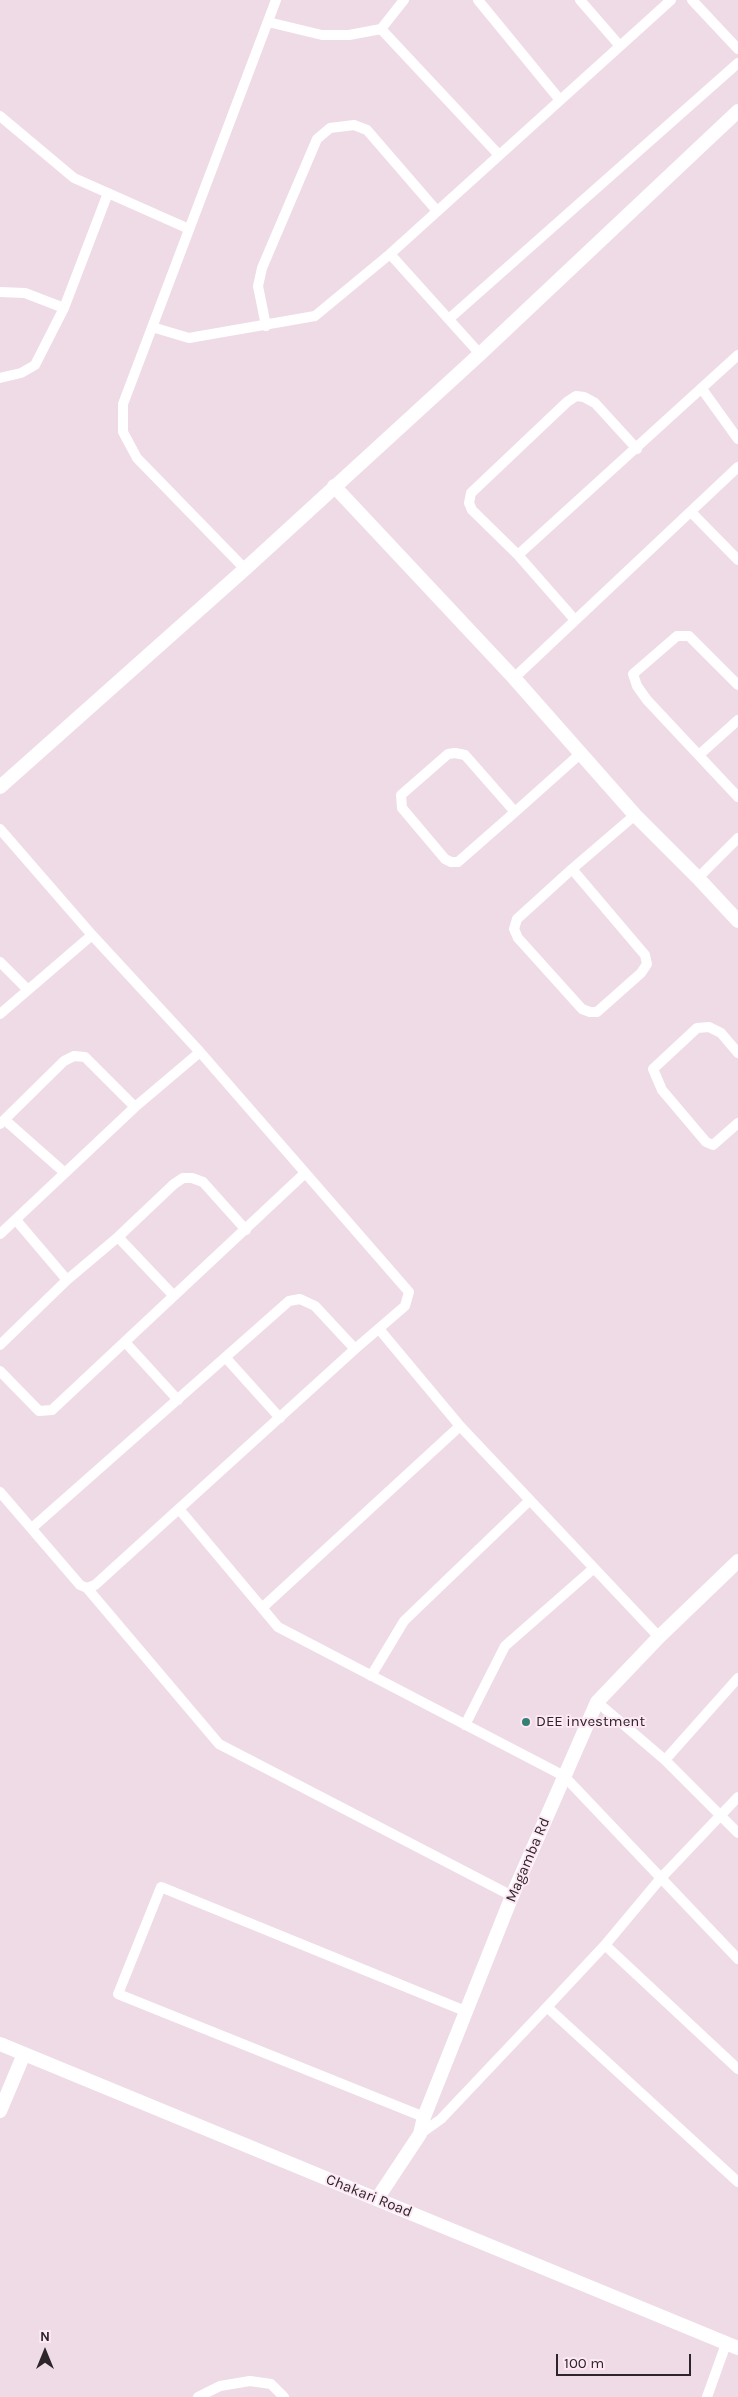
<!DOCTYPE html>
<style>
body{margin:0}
#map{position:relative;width:738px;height:2397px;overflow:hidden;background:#efdbe6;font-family:Karla,sans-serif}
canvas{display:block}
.north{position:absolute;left:20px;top:2327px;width:50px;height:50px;-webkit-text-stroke:4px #fde8f4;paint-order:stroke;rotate:0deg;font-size:14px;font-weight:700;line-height:20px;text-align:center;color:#2c2529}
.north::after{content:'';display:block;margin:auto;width:18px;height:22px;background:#2c2529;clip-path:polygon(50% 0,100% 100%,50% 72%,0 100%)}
.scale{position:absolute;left:556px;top:2354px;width:135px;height:22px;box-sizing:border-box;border:2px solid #2c2529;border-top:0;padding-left:6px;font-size:15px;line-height:18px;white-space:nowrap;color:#2c2529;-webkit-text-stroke:4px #fde8f4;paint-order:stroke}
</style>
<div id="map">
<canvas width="738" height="2397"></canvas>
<div class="north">N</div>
<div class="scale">100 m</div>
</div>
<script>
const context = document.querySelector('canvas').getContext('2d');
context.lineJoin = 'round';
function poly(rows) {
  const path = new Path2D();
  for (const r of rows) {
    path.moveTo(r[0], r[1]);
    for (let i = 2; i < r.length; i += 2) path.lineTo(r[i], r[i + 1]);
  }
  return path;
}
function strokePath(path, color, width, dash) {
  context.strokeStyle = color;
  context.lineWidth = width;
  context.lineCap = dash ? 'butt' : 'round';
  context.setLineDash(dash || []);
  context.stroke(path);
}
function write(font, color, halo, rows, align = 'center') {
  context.font = font + ' Karla,sans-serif';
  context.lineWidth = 4;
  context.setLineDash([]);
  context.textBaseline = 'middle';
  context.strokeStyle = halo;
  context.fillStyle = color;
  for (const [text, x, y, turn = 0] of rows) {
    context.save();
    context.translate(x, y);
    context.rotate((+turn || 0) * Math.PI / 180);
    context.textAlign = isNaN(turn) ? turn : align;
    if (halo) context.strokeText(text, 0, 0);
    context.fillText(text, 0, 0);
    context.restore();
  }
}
strokePath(poly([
 [478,0,560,100],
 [580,0,620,46],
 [692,0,738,49],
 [268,22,322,35,349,35,381,29,404,0],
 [381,29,499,155],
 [0,116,74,178,189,229],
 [390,254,480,354],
 [0,292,25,293,64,308],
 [450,318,738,63],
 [266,326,258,286,262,268,317,139,330,128,354,125,367,130,437,211],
 [152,327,189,338,315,316,390,254,671,0],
 [0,378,21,373,35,365,64,308,108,193],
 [702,389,738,439],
 [691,512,738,560],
 [518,555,738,355],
 [245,569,137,458,123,432,123,404,276,0],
 [575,620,518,555,472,510,469,503,471,493,567,402,576,396,584,397,595,403,637,449],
 [514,678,738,467],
 [738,685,689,636,677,636,633,674,637,686,647,700,738,797],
 [700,754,738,720],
 [515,812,465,755,455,753,448,754,401,795,402,808,445,859,451,862,458,862,515,812,580,754],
 [0,829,92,935,200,1052,409,1292,405,1306,355,1349,95,1585,87,1588],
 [572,869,645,955,647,964,641,973,597,1012,590,1012,582,1009,518,938,514,929,517,919,572,869,635,815],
 [698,878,738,838],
 [0,962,27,989],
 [0,1014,92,935],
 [738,1053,721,1033,709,1027,697,1028,653,1069,662,1090,706,1142,713,1145,738,1123],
 [5,1120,65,1173],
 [0,1124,64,1061,74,1056,85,1057,135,1107],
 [16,1220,67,1280],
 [0,1234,135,1107,200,1052],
 [118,1237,173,1295],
 [379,1329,460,1426,659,1637],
 [125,1342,178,1400],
 [0,1345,67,1280,118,1237,174,1184,183,1178,192,1178,203,1182,246,1230],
 [226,1358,280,1418],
 [0,1371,39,1411,52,1410,304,1174],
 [0,1492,80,1585,87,1588,219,1744,512,1896],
 [179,1509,278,1627,564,1776,738,1959],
 [32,1528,289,1301,300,1299,315,1306,355,1349],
 [262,1608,460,1426],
 [371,1676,404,1621,530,1500],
 [597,1702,665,1760,738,1833],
 [465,1725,505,1646,594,1568],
 [665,1760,738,1678],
 [605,1945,738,2069],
 [547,2007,738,2182],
 [424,2117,118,1994,161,1887,465,2011],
 [420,2134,441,2119,547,2007,605,1945,661,1878,738,1797],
 [198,2397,220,2386,250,2381,271,2384,284,2397],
 [707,2397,726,2344]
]), '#fff', 10);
strokePath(poly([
 [334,486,514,678,635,815,698,878,738,921],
 [0,787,245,569,480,354,738,111],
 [0,2044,738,2348],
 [0,2111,24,2054],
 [377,2199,420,2134,424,2117,512,1896,597,1702,659,1637,738,1561]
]), '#fff', 14);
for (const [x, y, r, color] of [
 [526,1722,5,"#377e77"]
]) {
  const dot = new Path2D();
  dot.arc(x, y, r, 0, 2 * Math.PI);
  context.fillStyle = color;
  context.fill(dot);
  strokePath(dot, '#fde8f4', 2);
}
write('15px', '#2c2529', '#fde8f4', [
 ["DEE investment",536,1722]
], 'left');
write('15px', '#2c2529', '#fde8f4', [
 ["Magamba Rd",528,1860,-67],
 ["Chakari Road",369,2196,22]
]);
</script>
